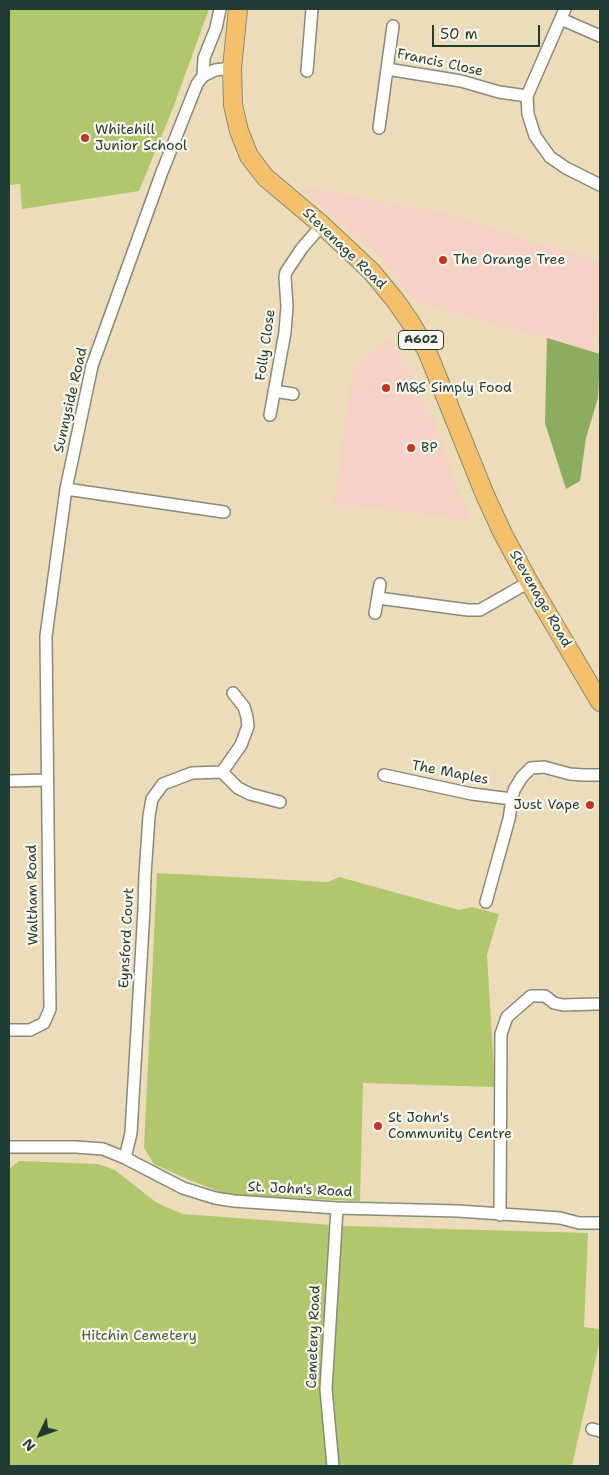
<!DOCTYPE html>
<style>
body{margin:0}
#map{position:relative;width:609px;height:1475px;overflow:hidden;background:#eddcba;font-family:"Shantell Sans",sans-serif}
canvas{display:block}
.frame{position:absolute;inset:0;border:10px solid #1f3d34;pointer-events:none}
.north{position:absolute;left:15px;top:1410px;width:50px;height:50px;-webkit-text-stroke:4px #fbf7ec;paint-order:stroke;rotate:228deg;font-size:14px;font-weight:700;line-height:20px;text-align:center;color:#1f3d34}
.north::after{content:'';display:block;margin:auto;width:18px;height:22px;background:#1f3d34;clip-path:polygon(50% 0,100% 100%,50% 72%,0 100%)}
.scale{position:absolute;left:432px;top:25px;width:108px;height:22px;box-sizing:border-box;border:2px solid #1f3d34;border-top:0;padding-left:6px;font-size:15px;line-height:18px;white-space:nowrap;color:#1f3d34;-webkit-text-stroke:4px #fbf7ec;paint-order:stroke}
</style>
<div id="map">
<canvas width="609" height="1475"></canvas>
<div class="frame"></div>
<div class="north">N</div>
<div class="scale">50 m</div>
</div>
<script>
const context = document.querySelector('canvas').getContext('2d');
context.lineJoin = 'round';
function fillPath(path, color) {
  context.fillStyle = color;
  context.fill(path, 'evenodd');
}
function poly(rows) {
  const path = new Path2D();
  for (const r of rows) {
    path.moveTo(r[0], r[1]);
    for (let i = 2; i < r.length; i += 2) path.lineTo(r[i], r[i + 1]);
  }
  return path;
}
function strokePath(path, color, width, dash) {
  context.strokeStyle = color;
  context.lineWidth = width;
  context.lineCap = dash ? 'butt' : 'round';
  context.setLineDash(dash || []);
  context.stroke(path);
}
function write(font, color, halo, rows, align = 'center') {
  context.font = font + ' "Shantell Sans",sans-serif';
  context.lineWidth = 4.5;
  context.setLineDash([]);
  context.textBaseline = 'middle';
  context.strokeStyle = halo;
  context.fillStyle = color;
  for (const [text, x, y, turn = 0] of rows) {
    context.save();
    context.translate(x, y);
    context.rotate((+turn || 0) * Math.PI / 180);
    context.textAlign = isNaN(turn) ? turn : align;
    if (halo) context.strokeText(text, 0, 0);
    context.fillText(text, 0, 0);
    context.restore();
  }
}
fillPath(poly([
 [302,186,443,213,600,262,600,285,593,352,416,302,379,256,302,189],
 [389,339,409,370,430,413,469,520,334,503,354,367]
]), '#f6d1c6');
fillPath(poly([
 [9,9,209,9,173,108,139,191,22,209,20,184,9,185],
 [157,873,328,882,339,877,459,910,472,907,499,914,487,955,495,1087,363,1083,360,1201,231,1196,187,1179,154,1164,144,1148],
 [19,1161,98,1164,115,1170,157,1203,183,1214,345,1226,588,1233,584,1327,600,1329,600,1340,572,1466,9,1466,9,1169]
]), '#b1c76b');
fillPath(poly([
 [547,338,600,354,598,398,586,438,580,481,566,489,545,423]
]), '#8cac5f');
const street = poly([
 [565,9,527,96,528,114,535,136,550,157,566,168,600,185],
 [561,19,600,36],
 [393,26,387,69,461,81,499,92,527,96],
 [307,71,312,9],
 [203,76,204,58,216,28,220,9],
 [379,128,387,69],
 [274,391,293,394],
 [270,415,285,332,287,306,285,277,286,272,302,248,322,225],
 [66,489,224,512],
 [378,598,468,610,480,610,529,582],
 [375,613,380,584],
 [222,772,241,745,248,726,247,717,244,707,233,693],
 [384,775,472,794,512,799,514,790,522,777,531,768,544,767,570,774,583,775,600,775],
 [9,781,47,780],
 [486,902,509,819,512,799],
 [9,1030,30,1030,44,1023,50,1009,46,636,66,489,92,366,162,172,197,84,203,76,215,70,232,68],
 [9,1147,76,1147,103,1149,125,1158,183,1188,215,1198,234,1201,337,1208,458,1211,560,1218,579,1223,600,1223],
 [125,1158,131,1133,144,909,145,875,149,816,152,799,163,784,192,773,222,772,238,788,250,794,280,802],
 [500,1215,501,1034,507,1017,531,996,545,996,554,1003,563,1005,597,1004],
 [592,1429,600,1431],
 [333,1466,326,1389,337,1208]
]);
const primary = poly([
 [238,9,232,68,233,105,239,131,249,156,265,177,322,225,371,271,395,300,411,323,427,351,485,495,503,534,529,582,600,702]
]);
strokePath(street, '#868c77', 14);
strokePath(primary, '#868c77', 20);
strokePath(street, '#fff', 11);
strokePath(primary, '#f4c16a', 18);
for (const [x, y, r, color] of [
 [85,138,5,"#c8321e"],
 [443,260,5,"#c8321e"],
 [386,388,5,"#c8321e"],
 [411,448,5,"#c8321e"],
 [590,805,5,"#c8321e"],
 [378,1126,5,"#c8321e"]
]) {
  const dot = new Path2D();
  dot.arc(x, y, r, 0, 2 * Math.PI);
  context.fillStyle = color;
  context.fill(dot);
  strokePath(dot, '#fbf7ec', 2);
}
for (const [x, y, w] of [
 [421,340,45]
]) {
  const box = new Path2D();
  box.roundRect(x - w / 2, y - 9.5, w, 19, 4);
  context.fillStyle = '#fbf7ec';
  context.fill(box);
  strokePath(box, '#1f3d34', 1);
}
write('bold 12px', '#1f3d34', null, [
 ["A602",421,340]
]);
write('14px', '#1f3d34', '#fbf7ec', [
 ["Francis Close",440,63,12],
 ["Stevenage Road",344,249,44],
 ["Folly Close",266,345,-82],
 ["Sunnyside Road",71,400,-77],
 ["Stevenage Road",540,599,60],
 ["The Maples",450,773,11],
 ["Waltham Road",33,895,-91],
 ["Eynsford Court",127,938,-87],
 ["St. John's Road",300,1190,3],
 ["Cemetery Road",314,1337,-88]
]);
write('14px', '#1f3d34', '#fbf7ec', [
 ["Whitehill",95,130],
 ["Junior School",95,146],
 ["The Orange Tree",453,260],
 ["M&S Simply Food",396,388],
 ["BP",421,448],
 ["Just Vape",580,805,"right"],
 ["St John's",388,1118],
 ["Community Centre",388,1134]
], 'left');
write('14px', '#446042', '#fbf7ec', [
 ["Hitchin Cemetery",139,1336]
]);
</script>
